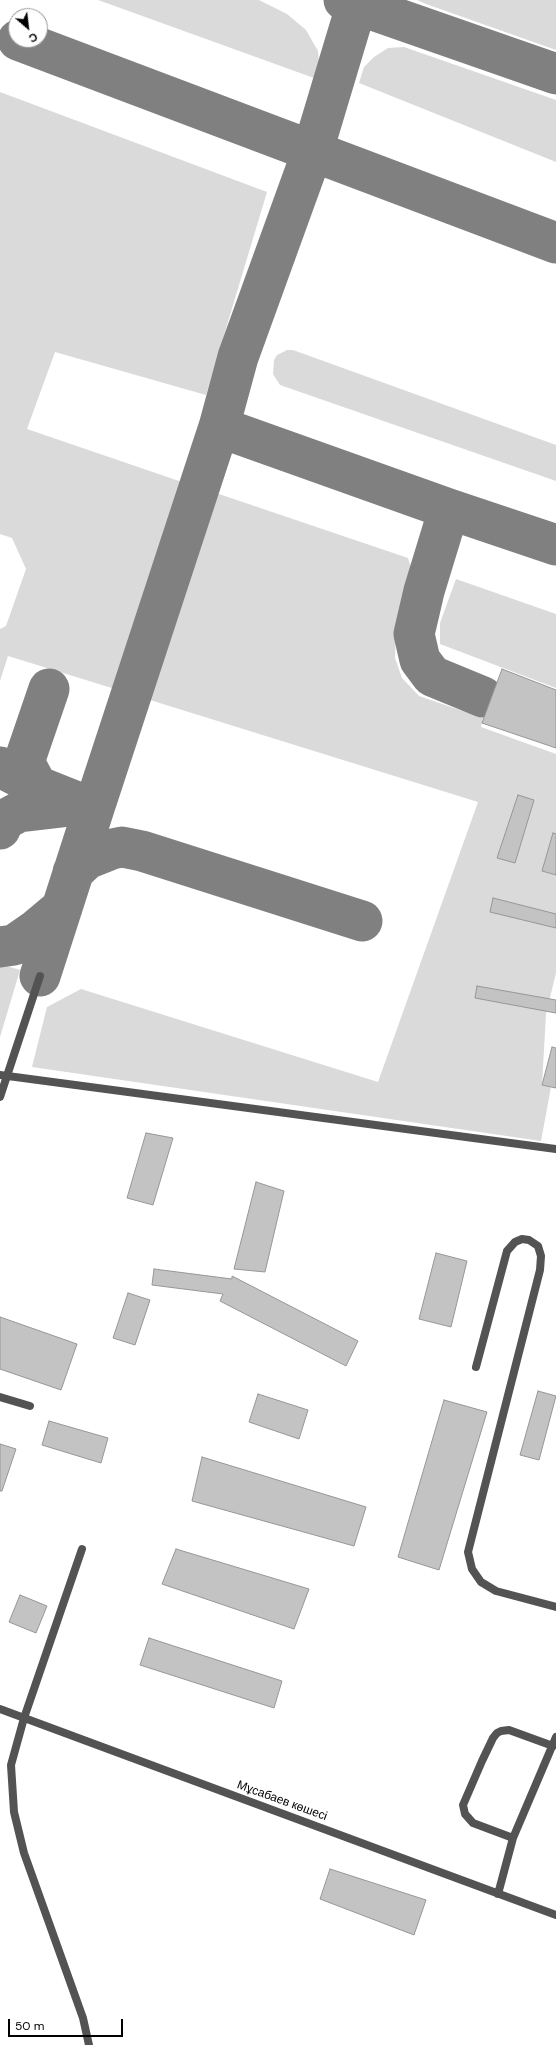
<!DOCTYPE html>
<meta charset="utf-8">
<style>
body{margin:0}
#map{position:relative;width:556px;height:2045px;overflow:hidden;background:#fff;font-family:"DM Sans",sans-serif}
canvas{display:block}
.north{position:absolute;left:8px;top:8px;width:40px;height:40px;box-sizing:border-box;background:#fff;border:1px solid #999;border-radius:50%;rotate:152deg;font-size:11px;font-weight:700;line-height:16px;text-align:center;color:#000}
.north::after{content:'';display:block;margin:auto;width:14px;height:18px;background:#000;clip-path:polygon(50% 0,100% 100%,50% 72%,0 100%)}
.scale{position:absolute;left:8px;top:2019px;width:115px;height:18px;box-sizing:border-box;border:2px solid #000;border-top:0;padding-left:5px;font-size:12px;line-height:14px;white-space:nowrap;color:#000;-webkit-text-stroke:3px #fff;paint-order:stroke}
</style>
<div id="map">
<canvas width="556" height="2045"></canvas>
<div class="north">С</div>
<div class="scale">50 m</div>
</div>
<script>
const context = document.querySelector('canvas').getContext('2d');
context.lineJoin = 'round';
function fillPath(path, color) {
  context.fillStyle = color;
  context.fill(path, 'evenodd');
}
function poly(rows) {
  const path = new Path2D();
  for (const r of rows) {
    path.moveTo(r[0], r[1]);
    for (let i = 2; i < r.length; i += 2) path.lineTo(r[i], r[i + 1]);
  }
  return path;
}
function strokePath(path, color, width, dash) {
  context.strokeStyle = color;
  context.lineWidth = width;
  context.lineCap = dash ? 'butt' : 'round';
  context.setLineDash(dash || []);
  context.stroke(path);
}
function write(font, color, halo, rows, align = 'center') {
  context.font = font + ' "DM Sans",sans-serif';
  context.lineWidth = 3;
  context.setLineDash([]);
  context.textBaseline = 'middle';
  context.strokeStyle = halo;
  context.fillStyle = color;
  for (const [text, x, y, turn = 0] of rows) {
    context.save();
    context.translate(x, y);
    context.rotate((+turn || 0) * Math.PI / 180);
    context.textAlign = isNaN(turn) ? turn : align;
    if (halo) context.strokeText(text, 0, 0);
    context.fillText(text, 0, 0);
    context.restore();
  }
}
fillPath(poly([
 [98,0,259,0,287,14,306,30,318,51,319,64,314,78],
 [417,0,556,0,556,50,426,4],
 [404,47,556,100,556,162,359,83,364,67,374,57,388,48],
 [0,92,267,192,206,395,55,352,27,429,182,482,115,689,8,656,0,681,0,629,6,626,26,569,12,538,0,534],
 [287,350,293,350,556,445,556,481,280,385,273,374,274,360,277,355],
 [216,493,408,558,412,571,396,629,395,658,402,678,419,696,483,718,481,727,556,754,556,973,546,1014,542,1085,551,1087,541,1141,32,1067,47,1007,81,989,378,1082,478,802,150,700],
 [456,579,556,614,556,688,440,644,440,623],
 [0,964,20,970,0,1037]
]), '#dadada');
strokePath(poly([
 [344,0,556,74],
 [18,40,556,243],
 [219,427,449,509,556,545],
 [449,509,424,591,414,634,420,660,432,676,483,697],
 [0,767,37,786,82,804,96,802,40,976],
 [37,786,24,762,49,689],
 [96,802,219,427,238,357,313,150,358,0],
 [0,829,4,820,19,812,79,805],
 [73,872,87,859,112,849,122,847,142,851,362,921],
 [0,947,14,945,37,929,62,908]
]), '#808080', 41);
const building = poly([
 [502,669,556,690,556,748,482,723,502,669],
 [518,795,534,800,515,863,497,858,518,795],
 [553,833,556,834,556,875,542,871,553,833],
 [493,898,556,914,556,928,490,912,493,898],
 [477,986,556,1000,556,1013,475,998,477,986],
 [552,1047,556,1048,556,1088,542,1085,552,1047],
 [146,1133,173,1138,153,1205,127,1198,146,1133],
 [256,1182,284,1191,265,1272,234,1269,256,1182],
 [436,1253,467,1261,451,1327,419,1319,436,1253],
 [154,1269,232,1279,232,1276,358,1341,346,1366,220,1301,223,1294,152,1285,154,1269],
 [128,1293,150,1300,135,1345,113,1338,128,1293],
 [0,1317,77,1344,61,1390,0,1369,0,1317],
 [538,1391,556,1396,539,1460,520,1455,538,1391],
 [258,1394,308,1410,299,1439,249,1422,258,1394],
 [444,1400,487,1412,439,1570,398,1557,444,1400],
 [49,1421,108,1438,101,1463,42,1445,49,1421],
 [0,1444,16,1449,2,1491,0,1491,0,1444],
 [202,1457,366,1507,354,1546,192,1501,202,1457],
 [176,1549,309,1589,294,1629,162,1584,176,1549],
 [20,1595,47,1606,36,1633,9,1622,20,1595],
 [149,1638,282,1681,274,1708,140,1665,149,1638],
 [330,1869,426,1900,414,1935,320,1899,330,1869]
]);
fillPath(building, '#c3c3c3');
strokePath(building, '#979797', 1);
strokePath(poly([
 [0,1075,556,1149],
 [0,1097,40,976],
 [476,1367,507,1251,515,1242,522,1239,529,1240,538,1246,541,1256,540,1270,468,1552,472,1569,481,1582,496,1591,556,1607],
 [0,1397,30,1406],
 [82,1549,24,1718,11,1765,14,1812,24,1853,83,2018,89,2045],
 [0,1709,556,1915],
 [513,1838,473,1823,465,1814,463,1805,482,1761,493,1738,497,1733,501,1731,509,1730,553,1746],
 [498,1894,513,1838,556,1737]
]), '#535353', 8);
write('12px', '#000', '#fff', [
 ["Мұсабаев көшесі",282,1801,20]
]);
</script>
